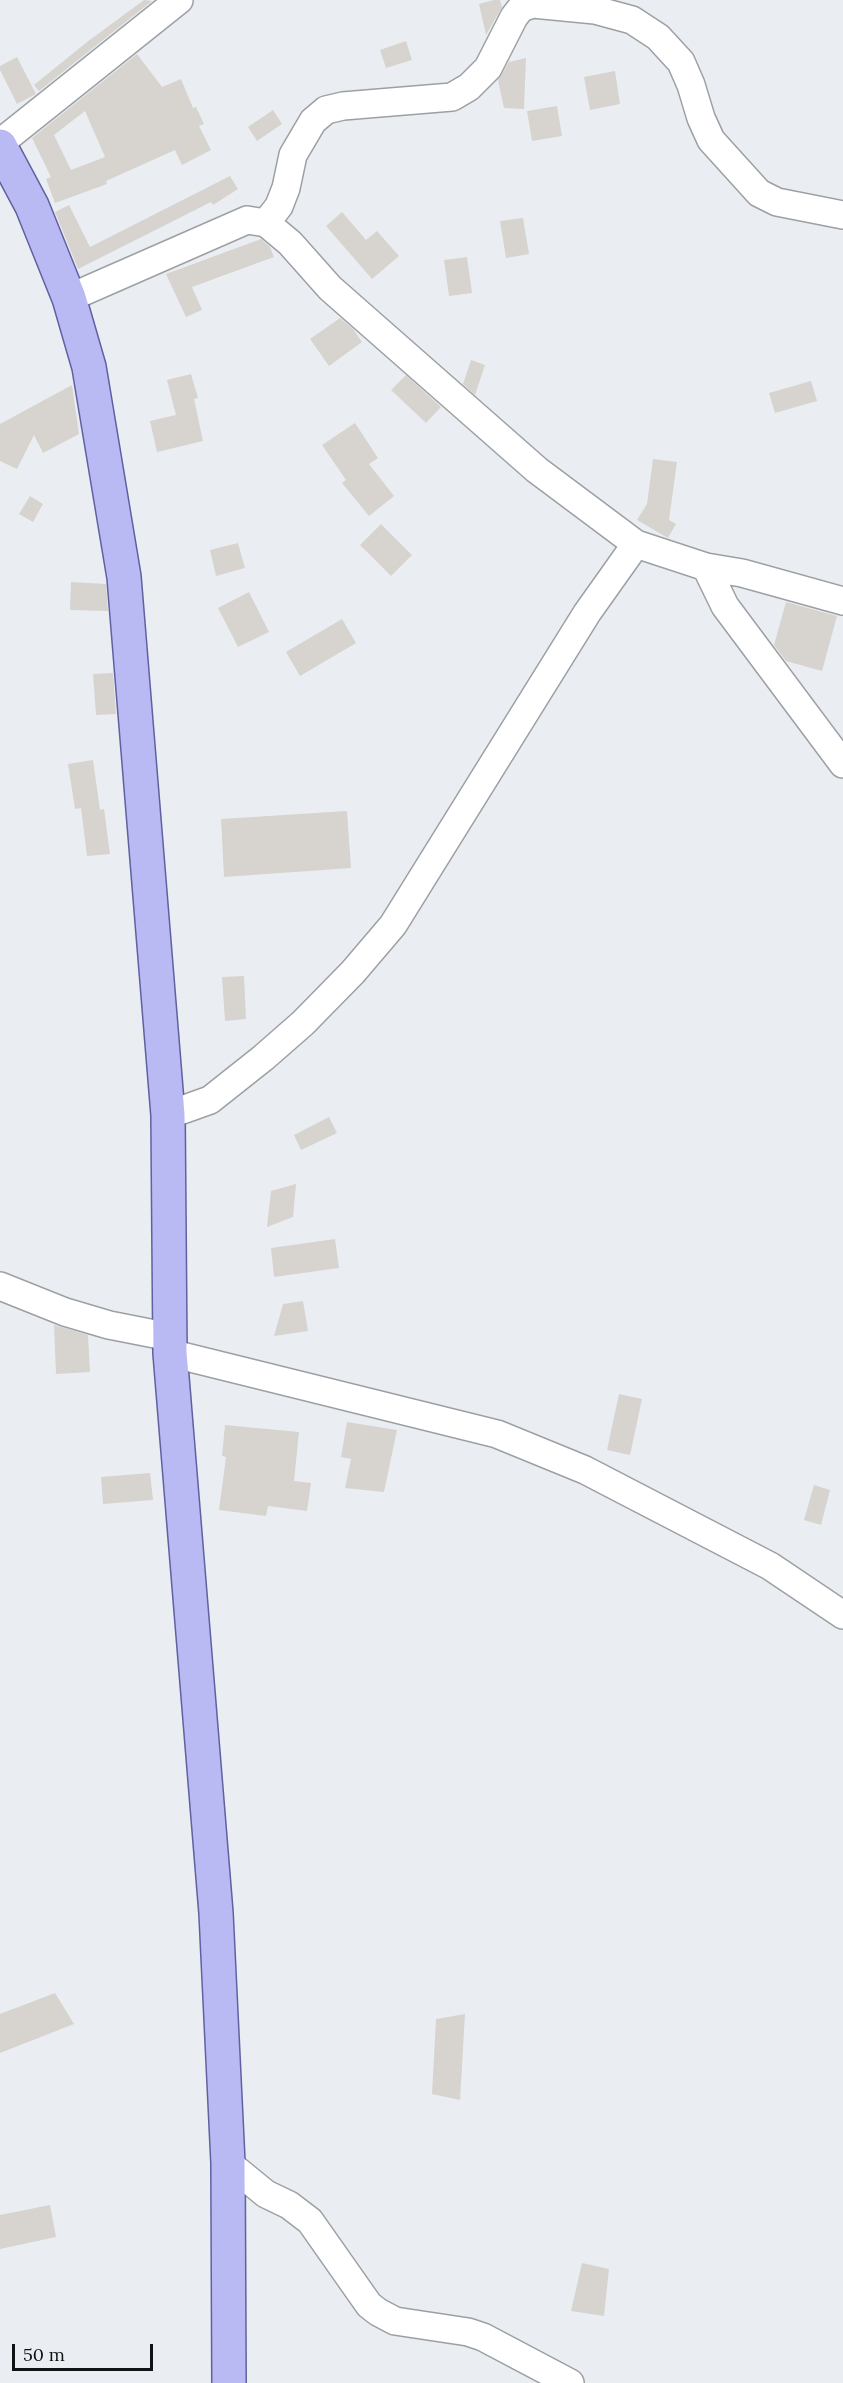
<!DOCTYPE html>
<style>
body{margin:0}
#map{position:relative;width:843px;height:2383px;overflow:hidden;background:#eaeef2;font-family:Lora,serif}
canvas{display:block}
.scale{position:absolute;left:12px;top:2344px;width:141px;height:27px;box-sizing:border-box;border:3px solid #101213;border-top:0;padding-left:8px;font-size:18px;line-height:21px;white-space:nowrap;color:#101213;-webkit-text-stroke:4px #eaeef2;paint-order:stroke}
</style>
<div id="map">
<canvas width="843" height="2383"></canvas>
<div class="scale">50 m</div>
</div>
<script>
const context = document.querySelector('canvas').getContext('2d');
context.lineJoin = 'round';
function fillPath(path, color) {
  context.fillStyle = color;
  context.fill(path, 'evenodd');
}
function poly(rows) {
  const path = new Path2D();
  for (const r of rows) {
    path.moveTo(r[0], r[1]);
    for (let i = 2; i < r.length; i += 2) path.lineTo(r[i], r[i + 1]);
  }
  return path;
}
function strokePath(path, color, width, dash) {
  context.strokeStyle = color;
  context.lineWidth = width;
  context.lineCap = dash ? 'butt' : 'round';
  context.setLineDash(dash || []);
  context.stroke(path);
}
fillPath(poly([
 [144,0,152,1,39,91,34,85,87,42],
 [494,0,500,0,502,7,486,35,479,4],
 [406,41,412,60,386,68,380,50],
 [137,54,162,87,181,79,193,108,196,107,204,124,199,126,211,150,182,165,175,150,106,181,107,184,55,203,46,179,51,177,32,138],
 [85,111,105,157,71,170,54,135],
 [17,57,36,94,17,104,0,70,0,66],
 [526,58,524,109,504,108,498,80,509,62],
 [615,71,620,104,590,110,584,77],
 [557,106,562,136,532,141,527,111],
 [273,110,282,124,257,141,248,127],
 [230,176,238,189,213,205,211,202,78,269,55,212,69,205,90,247],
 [342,212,366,240,377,231,399,256,372,279,326,226],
 [523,218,529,254,506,258,500,221],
 [261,239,270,247,274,257,192,287,202,310,186,317,166,274],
 [467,257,472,293,449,296,444,260],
 [340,318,353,329,362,342,329,366,310,339],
 [471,360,485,365,475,395,463,384],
 [191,374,198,398,194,399,203,441,157,452,150,421,176,415,167,380],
 [406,375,441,407,426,423,391,390],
 [811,381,817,401,775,413,769,393],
 [72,385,79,434,43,453,34,435,17,469,0,461,0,424],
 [355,423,378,458,369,464,394,496,369,516,342,483,346,480,322,445],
 [653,459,677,462,669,520,676,524,668,538,637,520,647,504],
 [30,496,43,504,33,522,19,514],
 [381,524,412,555,391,576,360,545],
 [238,543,245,568,216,576,210,550],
 [71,582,106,584,108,611,70,610],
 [249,592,269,632,238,647,218,608],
 [786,602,837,616,822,671,786,661,774,645],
 [342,619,356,643,300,676,286,652],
 [113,673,116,714,96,715,93,674],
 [93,760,100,810,104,809,110,854,87,856,81,808,75,809,68,764],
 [347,811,351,868,224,877,221,819],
 [244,976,246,1019,225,1021,222,977],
 [329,1117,337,1133,301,1150,294,1135],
 [296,1184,293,1217,267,1227,271,1191],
 [335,1239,339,1268,274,1277,271,1248],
 [303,1301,308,1331,274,1336,283,1304],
 [54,1325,88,1335,90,1372,56,1374],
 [619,1394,642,1399,630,1455,607,1450],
 [347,1422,397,1430,384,1492,345,1488,351,1459,341,1457],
 [225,1425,299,1432,294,1481,311,1483,307,1511,268,1506,266,1516,219,1510,226,1457,222,1456],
 [150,1473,153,1500,103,1504,101,1477],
 [814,1485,830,1490,821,1525,804,1520],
 [55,1993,74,2024,0,2053,0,2014],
 [465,2014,460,2100,432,2094,436,2019],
 [50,2205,56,2237,0,2249,0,2215],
 [582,2263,609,2269,604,2316,571,2311]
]), '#d7d3cf');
const minor = poly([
 [0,143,179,0],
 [266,223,279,206,286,188,293,155,313,121,326,110,343,106,452,97,469,87,488,68,514,17,521,8,533,4,595,10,632,20,658,37,681,62,691,85,701,118,711,140,759,193,777,202,843,215],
 [69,298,247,220,266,223,290,243,330,288,537,470,636,544,706,567,725,606,843,764],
 [706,567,742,573,843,601],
 [168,1115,210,1100,263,1058,303,1023,353,972,393,925,587,613,636,544],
 [0,1286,65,1312,109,1325,170,1337],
 [170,1353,497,1434,585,1470,770,1566,843,1615],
 [228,2163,266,2194,289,2205,310,2221,369,2305,378,2312,395,2321,468,2332,483,2337,570,2383]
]);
const major = poly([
 [0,146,32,206,69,298,89,367,124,577,168,1115,170,1353,216,1913,228,2163,229,2383]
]);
strokePath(minor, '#9ca0a4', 30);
strokePath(major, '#6061a1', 36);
strokePath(minor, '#fff', 27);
strokePath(major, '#b9b9f4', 33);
</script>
